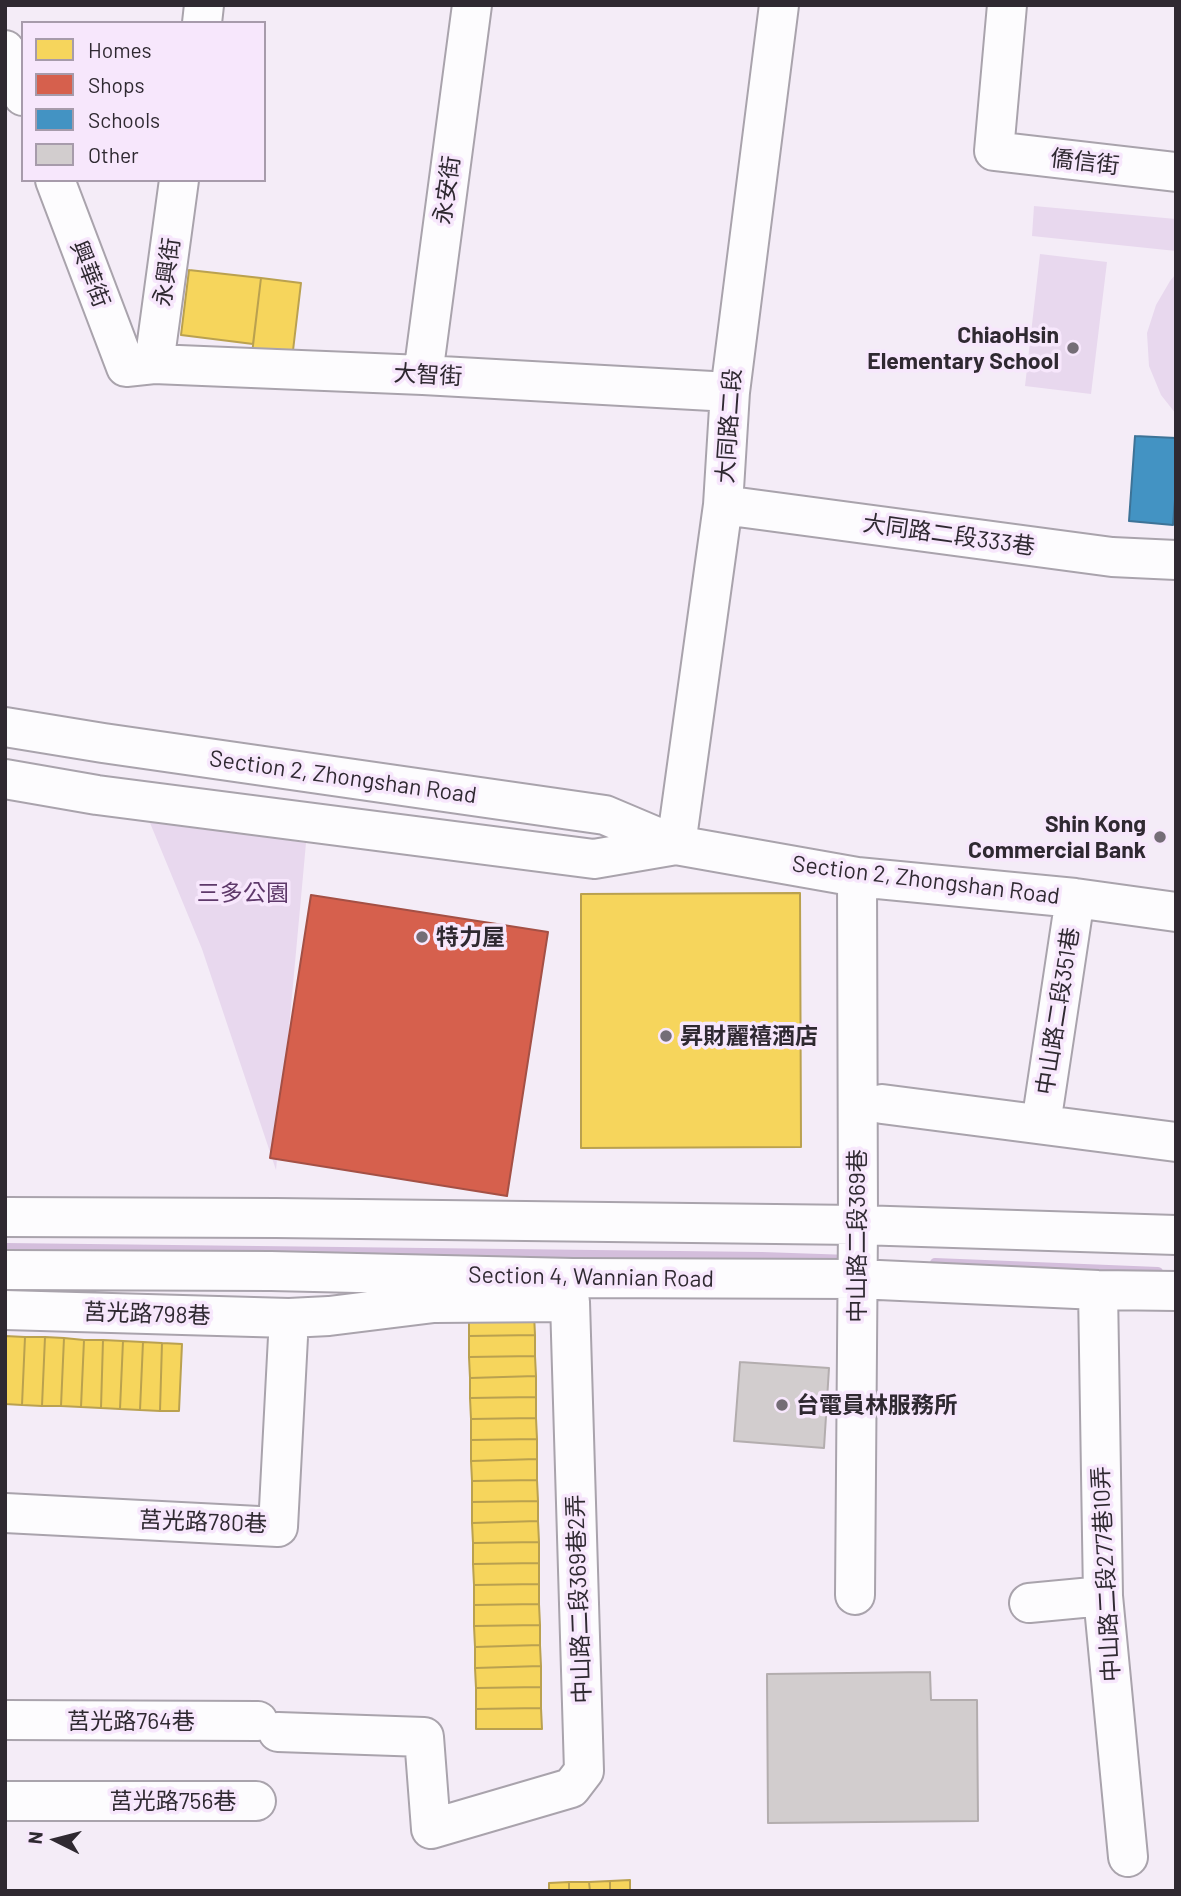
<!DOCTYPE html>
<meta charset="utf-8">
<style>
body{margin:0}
#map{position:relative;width:1181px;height:1896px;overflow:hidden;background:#f4ecf7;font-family:Barlow,sans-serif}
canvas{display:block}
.frame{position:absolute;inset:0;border:7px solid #2f2931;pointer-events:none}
.legend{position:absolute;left:21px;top:21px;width:245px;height:161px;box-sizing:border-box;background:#f7e7fc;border:2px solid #a79bab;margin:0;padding:9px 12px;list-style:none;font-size:21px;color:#2f2931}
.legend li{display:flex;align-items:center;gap:14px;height:35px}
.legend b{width:35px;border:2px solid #a79bab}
.north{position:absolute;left:21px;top:1805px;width:70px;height:70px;-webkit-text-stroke:5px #f7e7fc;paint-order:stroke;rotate:276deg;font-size:19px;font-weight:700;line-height:28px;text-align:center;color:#2f2931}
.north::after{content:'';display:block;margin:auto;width:24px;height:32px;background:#2f2931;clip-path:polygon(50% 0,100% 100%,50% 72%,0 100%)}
</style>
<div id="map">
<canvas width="1181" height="1896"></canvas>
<div class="frame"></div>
<ul class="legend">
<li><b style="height:19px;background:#f6d55c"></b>Homes</li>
<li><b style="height:19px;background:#d6604d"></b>Shops</li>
<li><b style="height:19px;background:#4393c3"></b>Schools</li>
<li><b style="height:19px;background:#d2cdce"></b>Other</li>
</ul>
<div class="north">N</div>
</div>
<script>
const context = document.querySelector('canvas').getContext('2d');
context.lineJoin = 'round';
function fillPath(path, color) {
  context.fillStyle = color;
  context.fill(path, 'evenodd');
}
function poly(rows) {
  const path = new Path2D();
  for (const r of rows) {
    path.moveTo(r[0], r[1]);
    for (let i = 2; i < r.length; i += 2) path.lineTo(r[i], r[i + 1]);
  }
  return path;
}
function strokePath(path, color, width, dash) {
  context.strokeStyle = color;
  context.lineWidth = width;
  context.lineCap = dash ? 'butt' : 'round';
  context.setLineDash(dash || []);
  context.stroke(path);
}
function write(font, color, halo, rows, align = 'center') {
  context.font = font + ' Barlow,"Noto Sans TC",sans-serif';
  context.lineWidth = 7;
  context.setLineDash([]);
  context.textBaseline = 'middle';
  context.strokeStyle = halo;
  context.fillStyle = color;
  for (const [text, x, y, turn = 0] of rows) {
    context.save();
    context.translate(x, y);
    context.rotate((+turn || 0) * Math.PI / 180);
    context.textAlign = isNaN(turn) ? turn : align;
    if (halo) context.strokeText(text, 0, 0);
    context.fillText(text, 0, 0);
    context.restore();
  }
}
fillPath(poly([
 [1034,206,1176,219,1176,251,1032,236],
 [1040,254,1107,262,1091,394,1025,386],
 [1176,274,1176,414,1161,395,1149,366,1147,333,1156,305,1170,281],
 [148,818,306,843,276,1170,202,949]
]), '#e8d8ee');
const homes = poly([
 [189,270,261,278,253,344,181,335,189,270],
 [261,278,301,283,292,359,252,354,261,278],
 [800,893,801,1147,581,1148,581,894,800,893],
 [534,1314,535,1335,469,1336,469,1315,534,1314],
 [535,1335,535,1356,469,1357,469,1336,535,1335],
 [5,1336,25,1337,22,1405,5,1404,5,1336],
 [25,1337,45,1337,42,1406,22,1405,25,1337],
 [45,1337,64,1338,61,1406,42,1406,45,1337],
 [64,1338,84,1340,81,1407,61,1406,64,1338],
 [84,1340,103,1340,101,1408,81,1407,84,1340],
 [103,1340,123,1341,120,1409,101,1408,103,1340],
 [123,1341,143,1342,140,1410,120,1409,123,1341],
 [143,1342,162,1343,160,1411,140,1410,143,1342],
 [162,1343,182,1344,179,1411,160,1411,162,1343],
 [535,1356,536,1376,470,1378,469,1357,535,1356],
 [536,1376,536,1397,470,1398,470,1378,536,1376],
 [536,1397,536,1418,471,1419,470,1398,536,1397],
 [536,1418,537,1439,471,1440,471,1419,536,1418],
 [537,1439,537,1459,471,1461,471,1440,537,1439],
 [537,1459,537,1480,472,1481,471,1461,537,1459],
 [537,1480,538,1501,472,1502,472,1481,537,1480],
 [538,1501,538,1521,472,1523,472,1502,538,1501],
 [538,1521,539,1542,473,1543,472,1523,538,1521],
 [539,1542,539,1563,473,1564,473,1543,539,1542],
 [539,1563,539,1584,474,1585,473,1564,539,1563],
 [539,1584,539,1604,474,1605,474,1585,539,1584],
 [539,1604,540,1625,474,1626,474,1605,539,1604],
 [540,1625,540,1645,475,1647,474,1626,540,1625],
 [540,1645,541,1666,475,1668,475,1647,540,1645],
 [541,1666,541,1687,476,1688,475,1668,541,1666],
 [541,1687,541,1708,476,1709,476,1688,541,1687],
 [541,1708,542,1729,476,1729,476,1709,541,1708],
 [630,1880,630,1891,610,1891,610,1881,630,1880],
 [610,1881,610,1891,590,1891,589,1882,610,1881],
 [569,1882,569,1891,549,1891,549,1883,569,1882],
 [569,1882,589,1882,590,1891,569,1891,569,1882]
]);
fillPath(homes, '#f6d55c');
strokePath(homes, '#baa14f', 2);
const shops = poly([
 [311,895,548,932,507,1196,270,1158,311,895]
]);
fillPath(shops, '#d6604d');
strokePath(shops, '#a45045', 2);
const schools = poly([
 [1135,436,1176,438,1176,487,1173,525,1129,521,1135,436]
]);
fillPath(schools, '#4393c3');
strokePath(schools, '#3d7397', 2);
strokePath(poly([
 [5,1248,762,1257,850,1260],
 [935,1263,1158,1272]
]), '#d4bedc', 10);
const building = poly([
 [740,1362,829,1368,824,1448,734,1441,740,1362],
 [930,1672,931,1700,977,1700,978,1821,768,1823,767,1674,930,1672]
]);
fillPath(building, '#d2cdce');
strokePath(building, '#b3adae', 2);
const minor = poly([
 [1007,5,994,151,1176,172],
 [202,23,204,5],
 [5,50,23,96],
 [55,180,126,367,154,364,423,375,730,392],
 [154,364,179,180],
 [423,375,472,5],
 [723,505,1112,557,1176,560],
 [5,727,103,743,605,815,676,845,857,877,1075,898,1176,912],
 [5,779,97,795,594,859,676,845],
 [676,845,723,505,730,392,779,5],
 [882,1104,1176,1142],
 [1041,1124,1075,898],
 [5,1217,276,1218,858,1225,1176,1235],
 [5,1270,271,1271,573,1278,857,1279,1098,1290,1176,1291],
 [1098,1290,1103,1596,1128,1857],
 [5,1310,289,1318,329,1316,434,1303,570,1302,584,1771,571,1788,431,1829,424,1737,278,1732],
 [5,1513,278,1527,289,1318],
 [855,1595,858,1225,857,877],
 [1029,1603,1103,1596],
 [5,1720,258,1721],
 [5,1801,256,1801]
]);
strokePath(minor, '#a9a3ac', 42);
strokePath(minor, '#fdfcfe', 38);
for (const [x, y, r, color] of [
 [1073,348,7,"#746d76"],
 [1160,837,7,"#746d76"],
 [422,937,7,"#746d76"],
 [666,1036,7,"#746d76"],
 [782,1405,7,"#746d76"]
]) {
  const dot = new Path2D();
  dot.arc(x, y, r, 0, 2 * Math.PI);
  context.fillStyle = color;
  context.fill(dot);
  strokePath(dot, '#f7e7fc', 2.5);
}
write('23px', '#2f2931', '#f7e7fc', [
 ["僑信街",1085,162,7],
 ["永安街",447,190,-82],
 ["永興街",167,272,-82],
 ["興華街",90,274,69],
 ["大智街",428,375,3],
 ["大同路二段",729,426,-86],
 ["大同路二段333巷",949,535,8],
 ["Section 2, Zhongshan Road",343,777,8],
 ["Section 2, Zhongshan Road",926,880,7],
 ["中山路二段351巷",1058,1011,-81],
 ["中山路二段369巷",857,1236,-90],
 ["Section 4, Wannian Road",591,1277,1],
 ["莒光路798巷",147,1314,2],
 ["莒光路780巷",203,1522,2],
 ["中山路二段277巷10弄",1106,1574,-93],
 ["中山路二段369巷2弄",579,1599,-92],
 ["莒光路764巷",131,1721],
 ["莒光路756巷",173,1801]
]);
write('bold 23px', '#2f2931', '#f7e7fc', [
 ["ChiaoHsin",1059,335,"right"],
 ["Elementary School",1059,361,"right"],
 ["Shin Kong",1146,824,"right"],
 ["Commercial Bank",1146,850,"right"],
 ["特力屋",436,937],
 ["昇財麗禧酒店",680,1036],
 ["台電員林服務所",796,1405]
], 'left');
write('23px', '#5e396a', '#f7e7fc', [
 ["三多公園",243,893]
]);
</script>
